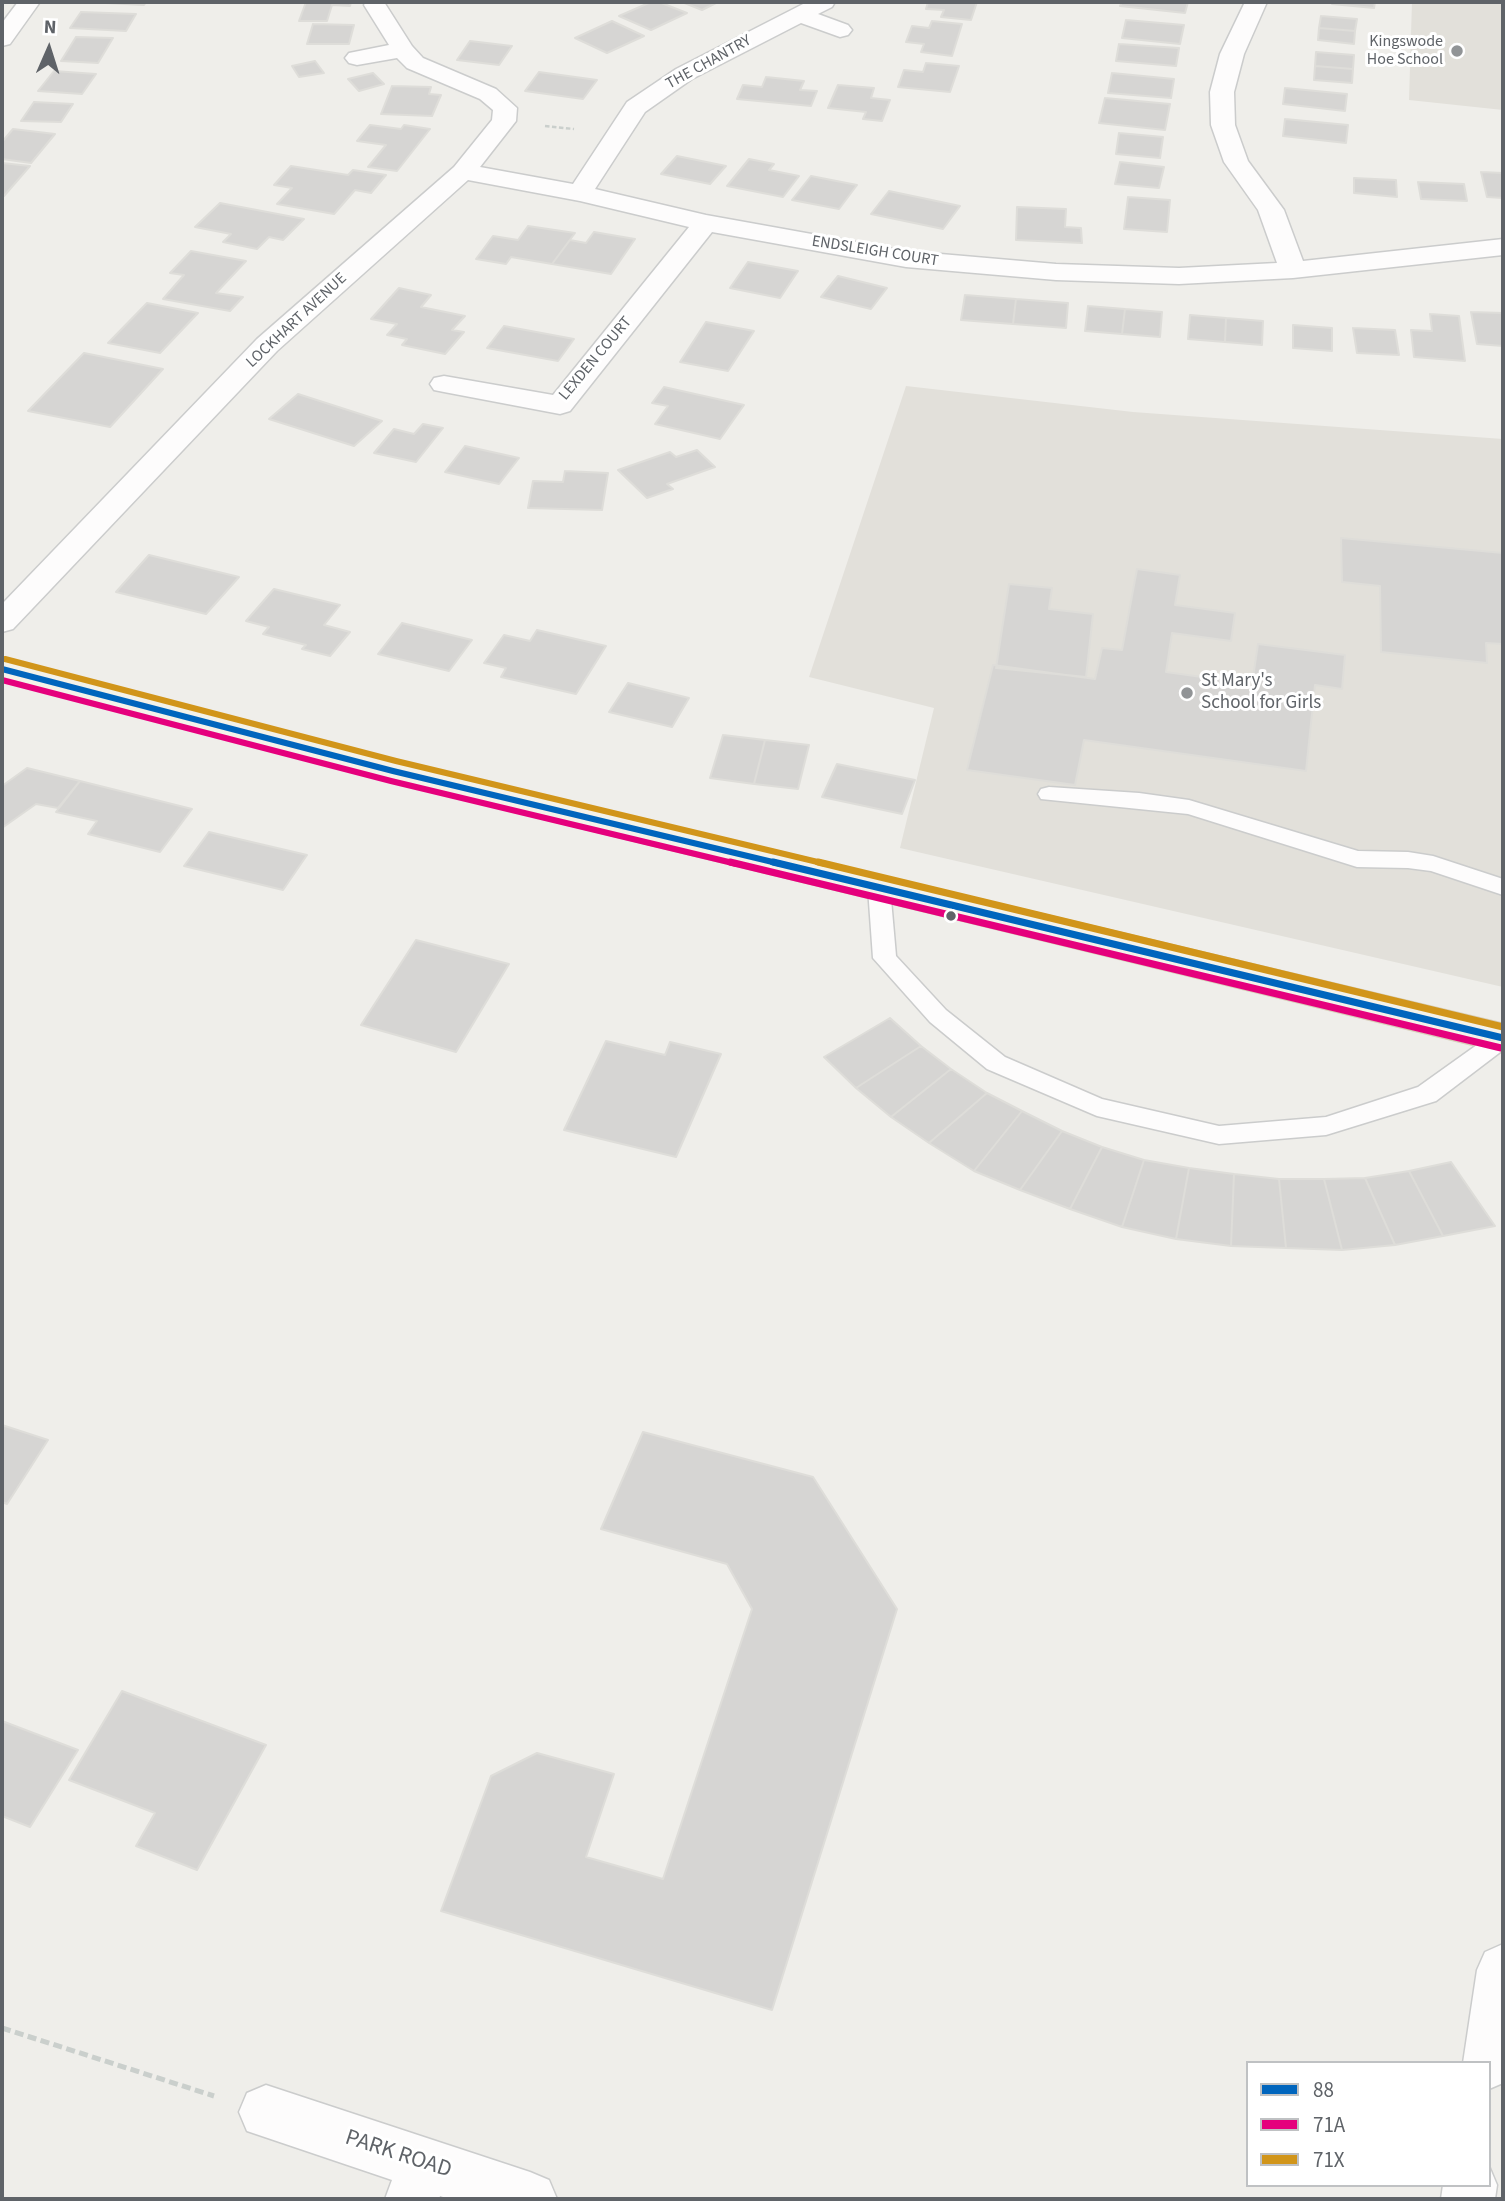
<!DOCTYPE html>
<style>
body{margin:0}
#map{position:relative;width:1505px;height:2201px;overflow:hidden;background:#efeeea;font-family:"Source Sans 3",sans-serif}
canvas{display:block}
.frame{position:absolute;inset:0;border:4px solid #5f6368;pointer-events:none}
.legend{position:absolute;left:1246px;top:2061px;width:245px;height:126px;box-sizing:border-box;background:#fff;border:2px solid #bfc1c3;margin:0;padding:9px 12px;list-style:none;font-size:21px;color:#5f6368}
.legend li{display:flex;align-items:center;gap:14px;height:35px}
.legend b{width:35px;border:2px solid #bfc1c3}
.north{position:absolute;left:14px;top:14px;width:70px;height:70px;-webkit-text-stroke:5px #fff;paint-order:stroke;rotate:3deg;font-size:19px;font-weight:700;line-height:28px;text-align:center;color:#5f6368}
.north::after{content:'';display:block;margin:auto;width:24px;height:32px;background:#5f6368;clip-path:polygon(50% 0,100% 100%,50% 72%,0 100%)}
</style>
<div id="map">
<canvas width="1505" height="2201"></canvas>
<div class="frame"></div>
<ul class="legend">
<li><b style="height:9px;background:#0065bd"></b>88</li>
<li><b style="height:9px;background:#e5007d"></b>71A</li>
<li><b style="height:9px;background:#d1951a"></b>71X</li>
</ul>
<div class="north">N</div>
</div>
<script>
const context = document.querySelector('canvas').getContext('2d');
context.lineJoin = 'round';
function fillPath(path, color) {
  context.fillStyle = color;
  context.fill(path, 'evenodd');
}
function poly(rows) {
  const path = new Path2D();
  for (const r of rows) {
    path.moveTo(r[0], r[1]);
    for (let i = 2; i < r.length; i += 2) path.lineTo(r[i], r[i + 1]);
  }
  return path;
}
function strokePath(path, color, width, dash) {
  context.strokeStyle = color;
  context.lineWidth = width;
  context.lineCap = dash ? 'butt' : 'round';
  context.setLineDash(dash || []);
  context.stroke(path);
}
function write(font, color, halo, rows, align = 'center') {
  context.font = font + ' "Source Sans 3",sans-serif';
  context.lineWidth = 6;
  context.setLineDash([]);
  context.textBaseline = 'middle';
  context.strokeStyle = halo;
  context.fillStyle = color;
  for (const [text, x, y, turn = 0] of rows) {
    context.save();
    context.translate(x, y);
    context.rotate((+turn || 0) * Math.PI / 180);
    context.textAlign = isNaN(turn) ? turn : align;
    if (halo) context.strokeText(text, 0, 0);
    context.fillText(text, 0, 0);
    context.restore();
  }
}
fillPath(poly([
 [1412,2,1503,2,1503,110,1409,100],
 [906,386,1133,412,1503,439,1503,987,900,848,934,708,809,677]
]), '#e2e0da');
const building = poly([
 [87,2,146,2,144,5,87,2],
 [306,2,351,2,350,6,332,5,327,21,299,21,306,2],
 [651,2,659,2,687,13,651,30,619,16,651,2],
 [682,2,718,2,702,10,682,2],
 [928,2,977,2,971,20,941,17,944,10,926,9,928,2],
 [1122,2,1188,2,1185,13,1120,6,1122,2],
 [1332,2,1375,2,1374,8,1332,4,1332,2],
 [81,12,136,14,126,31,70,28,81,12],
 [1321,16,1357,19,1355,31,1319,28,1321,16],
 [1126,20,1184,25,1180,44,1122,38,1126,20],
 [612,21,644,36,607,53,575,38,612,21],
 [932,21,962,24,952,56,921,52,924,44,906,42,912,26,929,28,932,21],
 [313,24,354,25,349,44,307,44,313,24],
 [1319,28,1355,31,1354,44,1318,40,1319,28],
 [76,37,113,38,98,63,61,61,76,37],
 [470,41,512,46,499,65,457,60,470,41],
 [1119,44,1179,48,1176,66,1116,61,1119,44],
 [1316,52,1354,55,1353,69,1315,66,1316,52],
 [315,61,324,73,299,77,292,66,315,61],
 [926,63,959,66,950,92,898,87,904,70,923,72,926,63],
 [1315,66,1353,69,1352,83,1314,80,1315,66],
 [54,71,96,74,82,94,38,91,54,71],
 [539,72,597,80,583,99,525,91,539,72],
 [373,73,384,84,359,91,348,79,373,73],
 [1112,73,1174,79,1171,98,1108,93,1112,73],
 [766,77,804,81,800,90,817,91,811,106,737,99,743,85,762,87,766,77],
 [838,85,874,88,871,98,890,100,882,121,863,119,866,112,828,108,838,85],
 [392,86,431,87,429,94,441,95,432,116,381,114,392,86],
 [1285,88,1347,94,1345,111,1283,104,1285,88],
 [1105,98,1170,104,1165,130,1099,123,1105,98],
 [34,102,73,104,61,122,21,121,34,102],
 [1285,119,1348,125,1346,143,1283,136,1285,119],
 [370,125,401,129,404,125,430,129,397,171,368,167,386,145,357,141,370,125],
 [13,129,55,134,31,163,2,159,2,142,13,129],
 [1119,133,1163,137,1160,158,1116,154,1119,133],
 [677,156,726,166,710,184,661,174,677,156],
 [749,159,774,164,769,170,799,176,783,197,727,186,749,159],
 [1120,162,1164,167,1159,188,1115,184,1120,162],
 [2,163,30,166,4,196,2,196,2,163],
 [291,166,348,175,353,170,386,175,371,193,355,190,334,214,277,204,292,188,274,185,291,166],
 [1481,172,1503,173,1503,198,1487,197,1481,172],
 [811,176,857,185,839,209,792,200,811,176],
 [1354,178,1396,180,1397,197,1354,193,1354,178],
 [1418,182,1464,184,1467,201,1421,199,1418,182],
 [889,191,960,206,943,229,871,214,889,191],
 [1128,197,1170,200,1167,232,1124,229,1128,197],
 [220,203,304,219,283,240,269,237,257,249,223,242,231,234,195,227,220,203],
 [1017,207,1066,209,1065,227,1081,228,1082,243,1016,240,1017,207],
 [528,226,575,233,552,264,511,257,506,264,476,259,493,236,518,240,528,226],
 [594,232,635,239,611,274,552,264,570,240,586,243,594,232],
 [191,251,246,261,216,293,243,297,230,311,163,299,184,275,170,273,191,251],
 [748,262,798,271,780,298,730,288,748,262],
 [838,276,887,288,871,309,821,297,838,276],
 [399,288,431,295,421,307,465,316,452,330,464,332,445,354,402,345,407,339,387,335,397,324,371,319,399,288],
 [965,295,1016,299,1013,324,961,320,965,295],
 [1016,299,1068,303,1066,328,1013,324,1016,299],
 [147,303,198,313,160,353,108,343,147,303],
 [1088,306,1125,309,1122,334,1085,331,1088,306],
 [1125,309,1162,312,1160,337,1122,334,1125,309],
 [1471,312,1503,313,1503,346,1477,344,1471,312],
 [1430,314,1459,316,1465,361,1414,357,1411,330,1432,331,1430,314],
 [1190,315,1226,318,1225,342,1188,339,1190,315],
 [1226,318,1263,321,1262,345,1225,342,1226,318],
 [706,322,754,331,728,371,680,362,706,322],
 [1293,325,1332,328,1332,351,1293,348,1293,325],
 [504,326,574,339,558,361,487,348,504,326],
 [1353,328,1395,330,1399,355,1357,353,1353,328],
 [84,353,163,369,110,427,28,411,84,353],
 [664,387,744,405,720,439,655,424,668,406,652,403,664,387],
 [298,394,382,421,354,446,269,419,298,394],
 [423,424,443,428,416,462,374,453,394,429,414,434,423,424],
 [465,446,519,458,499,484,445,472,465,446],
 [697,450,715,467,667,484,673,489,647,498,618,470,670,452,676,457,697,450],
 [565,471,608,473,602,510,528,508,533,481,563,482,565,471],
 [1341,538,1503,553,1503,644,1486,643,1487,663,1381,652,1380,586,1342,582,1341,538],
 [149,555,239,577,206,614,116,592,149,555],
 [1137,569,1180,575,1175,605,1235,613,1231,641,1172,633,1166,672,1252,684,1258,644,1345,655,1342,689,1315,685,1306,771,1084,740,1075,785,967,770,993,665,1095,679,1102,648,1122,650,1137,569],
 [1009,584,1052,588,1049,609,1093,614,1086,677,996,668,1009,584],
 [274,589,340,605,324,625,350,632,330,656,302,649,306,645,263,634,269,627,246,621,274,589],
 [402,623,472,640,449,671,378,654,402,623],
 [537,630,606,646,576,694,501,677,506,668,484,663,504,635,530,641,537,630],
 [628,683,689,698,672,727,609,712,628,683],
 [723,735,765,740,754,784,710,778,723,735],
 [765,740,809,745,798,789,754,784,765,740],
 [837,764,915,780,902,814,822,797,837,764],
 [27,768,80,781,58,808,36,804,2,828,2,786,27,768],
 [80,781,192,809,160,852,88,834,97,821,56,812,80,781],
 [209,832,307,855,283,890,184,866,209,832],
 [416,940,509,964,456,1052,361,1025,416,940],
 [890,1018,921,1046,856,1088,824,1057,890,1018],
 [606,1041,665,1055,670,1042,721,1054,676,1157,564,1130,606,1041],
 [921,1046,951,1069,891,1117,856,1088,921,1046],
 [951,1069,987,1093,929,1143,891,1117,951,1069],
 [987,1093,1022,1111,974,1171,929,1143,987,1093],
 [1022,1111,1062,1131,1020,1190,974,1171,1022,1111],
 [1062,1131,1102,1147,1070,1209,1020,1190,1062,1131],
 [1102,1147,1144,1160,1122,1227,1070,1209,1102,1147],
 [1144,1160,1189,1168,1176,1239,1122,1227,1144,1160],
 [1451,1162,1495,1226,1443,1236,1409,1171,1451,1162],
 [1189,1168,1234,1174,1231,1246,1176,1239,1189,1168],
 [1409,1171,1443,1236,1395,1245,1365,1178,1409,1171],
 [1234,1174,1279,1179,1286,1248,1231,1246,1234,1174],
 [1365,1178,1395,1245,1342,1250,1324,1179,1365,1178],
 [1279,1179,1324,1179,1342,1250,1286,1248,1279,1179],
 [2,1425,48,1440,7,1504,2,1502,2,1425],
 [643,1432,813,1477,897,1609,772,2010,441,1911,491,1776,537,1753,614,1774,586,1857,663,1879,752,1609,727,1564,601,1529,643,1432],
 [122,1691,266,1745,197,1870,136,1846,155,1813,69,1780,122,1691],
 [2,1721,78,1750,30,1827,2,1816,2,1721]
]);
fillPath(building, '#d6d5d3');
strokePath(building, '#deddd9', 2);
const lane = poly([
 [1049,787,1139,793,1189,800,1358,851,1408,852,1433,856,1503,879,1503,895,1431,871,1408,868,1357,867,1188,814,1041,799,1038,794,1041,789,1049,787],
 [879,880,887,882,890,888,896,956,946,1010,1005,1057,1102,1099,1219,1126,1326,1117,1418,1087,1495,1032,1503,1029,1503,1050,1436,1101,1326,1135,1219,1144,1097,1116,987,1069,930,1022,873,958,868,888,871,882,879,880]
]);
const street = poly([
 [18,2,40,2,10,44,2,46,2,23,18,2],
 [366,2,384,2,412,46,423,58,496,89,517,108,516,121,480,167,573,184,627,102,676,69,807,2,835,2,832,7,818,14,848,25,852,30,848,35,840,37,801,23,692,79,645,112,595,189,706,215,906,251,1056,264,1179,268,1277,263,1258,210,1224,162,1211,125,1210,92,1220,54,1245,2,1267,2,1244,54,1234,92,1235,125,1248,161,1284,210,1303,261,1503,239,1503,255,1293,278,1179,284,1056,280,906,267,712,232,570,411,560,414,444,392,434,390,430,384,434,378,444,376,553,395,689,227,580,201,468,180,277,351,13,629,2,632,2,604,257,339,454,167,492,120,493,110,480,99,407,68,397,58,357,65,349,63,345,58,349,53,389,45,364,5,366,2],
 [1503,1944,1503,2083,1489,2089,1489,2063,1463,2063,1477,1970,1485,1952,1503,1944],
 [266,2085,530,2172,549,2180,557,2199,449,2199,440,2196,439,2199,385,2199,392,2180,247,2131,239,2112,247,2093,266,2085],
 [1489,2166,1497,2185,1495,2199,1441,2199,1443,2185,1489,2185,1489,2166]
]);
const primary = poly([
 [2,659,393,760,1503,1024,1503,1052,393,782,2,679,2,659]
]);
strokePath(lane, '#cbcccc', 3);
strokePath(street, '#cbcccc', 3);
strokePath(primary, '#d7ceb8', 3);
strokePath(poly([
 [545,126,574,129]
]), '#cacfcc', 2.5, [4.5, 2.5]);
strokePath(poly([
 [2,2028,214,2096]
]), '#cacfcc', 5, [9, 4.5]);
fillPath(lane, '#fdfcfc');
fillPath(street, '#fdfcfc');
fillPath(primary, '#f4f2e9');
strokePath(poly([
 [2,669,393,771,781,864]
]), '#0065bd', 6);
strokePath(poly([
 [773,862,1503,1038]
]), '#0065bd', 7);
strokePath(poly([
 [2,680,391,781,737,864]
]), '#e5007d', 6);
strokePath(poly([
 [730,862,1501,1048]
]), '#e5007d', 7);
strokePath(poly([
 [5,659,396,761,826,864]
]), '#d1951a', 6);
strokePath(poly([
 [818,862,1503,1027]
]), '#d1951a', 7);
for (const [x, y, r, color] of [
 [1457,51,7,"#919496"],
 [1187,693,7,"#919496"],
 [951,916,6,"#5f6368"]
]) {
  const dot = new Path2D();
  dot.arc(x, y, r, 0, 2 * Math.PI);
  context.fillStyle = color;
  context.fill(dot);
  strokePath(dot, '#fff', 2.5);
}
write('16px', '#5f6368', '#fff', [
 ["Kingswode",1443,42],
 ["Hoe School",1443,60]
], 'right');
write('16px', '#5f6368', '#fff', [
 ["THE CHANTRY",709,63,-29],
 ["ENDSLEIGH COURT",875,252,9],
 ["LOCKHART AVENUE",297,321,-43],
 ["LEXDEN COURT",596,359,-50]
]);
write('19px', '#5f6368', '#fff', [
 ["St Mary's",1201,682],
 ["School for Girls",1201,704]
], 'left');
write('23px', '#5f6368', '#fff', [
 ["PARK ROAD",398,2155,18]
]);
</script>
